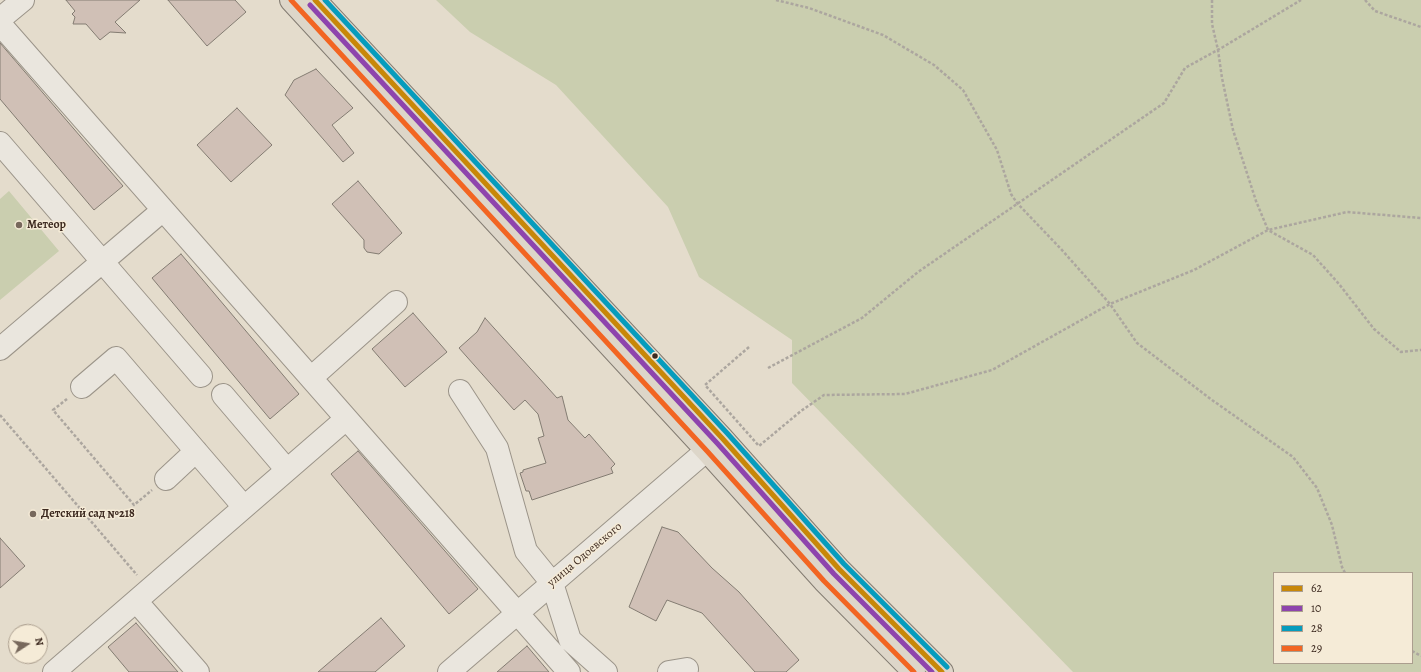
<!DOCTYPE html>
<meta charset="utf-8">
<style>
body{margin:0}
#map{position:relative;width:1421px;height:672px;overflow:hidden;background:#e4dccc;font-family:Alegreya,serif}
canvas{display:block}
.legend{position:absolute;left:1273px;top:572px;width:140px;height:92px;box-sizing:border-box;background:#f5ebd7;border:1px solid #ab9e8e;margin:0;padding:5px 7px;list-style:none;font-size:12px;color:#3d2a20}
.legend li{display:flex;align-items:center;gap:8px;height:20px}
.legend b{width:20px;border:1px solid #ab9e8e}
.north{position:absolute;left:8px;top:624px;width:40px;height:40px;box-sizing:border-box;background:#f5ebd7;border:1px solid #ab9e8e;border-radius:50%;rotate:78deg;font-size:11px;font-weight:700;line-height:16px;text-align:center;color:#3d2a20}
.north::after{content:'';display:block;margin:auto;width:14px;height:18px;background:#77685c;clip-path:polygon(50% 0,100% 100%,50% 72%,0 100%)}
</style>
<div id="map">
<canvas width="1421" height="672"></canvas>
<ul class="legend">
<li><b style="height:5px;background:#c88708"></b>62</li>
<li><b style="height:5px;background:#8e44ad"></b>10</li>
<li><b style="height:5px;background:#069cbd"></b>28</li>
<li><b style="height:5px;background:#f26522"></b>29</li>
</ul>
<div class="north">N</div>
</div>
<script>
const context = document.querySelector('canvas').getContext('2d');
context.lineJoin = 'round';
function fillPath(path, color) {
  context.fillStyle = color;
  context.fill(path, 'evenodd');
}
function poly(rows) {
  const path = new Path2D();
  for (const r of rows) {
    path.moveTo(r[0], r[1]);
    for (let i = 2; i < r.length; i += 2) path.lineTo(r[i], r[i + 1]);
  }
  return path;
}
function strokePath(path, color, width, dash) {
  context.strokeStyle = color;
  context.lineWidth = width;
  context.lineCap = dash ? 'butt' : 'round';
  context.setLineDash(dash || []);
  context.stroke(path);
}
function write(font, color, halo, rows, align = 'center') {
  context.font = font + ' Alegreya,serif';
  context.lineWidth = 3;
  context.setLineDash([]);
  context.textBaseline = 'middle';
  context.strokeStyle = halo;
  context.fillStyle = color;
  for (const [text, x, y, turn = 0] of rows) {
    context.save();
    context.translate(x, y);
    context.rotate((+turn || 0) * Math.PI / 180);
    context.textAlign = isNaN(turn) ? turn : align;
    if (halo) context.strokeText(text, 0, 0);
    context.fillText(text, 0, 0);
    context.restore();
  }
}
fillPath(poly([
 [436,0,1421,0,1421,672,1073,672,792,383,792,340,699,277,668,207,556,85,470,32],
 [1274,573,1412,573,1412,663,1274,663],
 [9,191,59,251,0,300,0,199]
]), '#caceaf');
const building = poly([
 [66,0,140,0,115,22,126,33,110,32,100,40,86,24,73,24,75,17,72,14,75,11,66,0],
 [168,0,235,0,246,12,207,46,168,0],
 [0,43,123,186,94,210,0,99,0,43],
 [316,69,353,108,332,125,354,153,343,162,285,95,294,80,316,69],
 [237,108,272,145,231,182,197,145,237,108],
 [358,181,402,233,379,254,367,252,364,248,364,240,332,204,358,181],
 [181,254,299,394,270,419,152,278,181,254],
 [413,313,447,352,405,387,372,349,413,313],
 [485,318,557,398,562,396,568,420,585,438,589,434,615,464,611,468,613,473,532,500,529,491,526,491,520,473,523,472,523,470,546,463,538,438,544,436,538,414,525,400,514,410,459,348,477,332,485,318],
 [358,451,478,589,449,614,331,474,358,451],
 [662,527,678,532,712,568,739,592,799,660,786,672,755,672,702,613,667,600,656,621,629,607,662,527],
 [0,538,25,566,0,588,0,538],
 [381,618,405,646,375,672,318,672,381,618],
 [136,623,178,672,129,672,108,647,136,623],
 [527,646,549,672,497,672,527,646]
]);
fillPath(building, '#d0c0b6');
strokePath(building, '#837c72', 1);
const minor = poly([
 [0,19,23,0],
 [0,24,569,672],
 [0,143,201,376],
 [0,349,163,210],
 [311,378,396,302],
 [82,387,116,358,244,507],
 [460,391,497,448,526,551,552,583,570,640,606,672],
 [223,395,287,470],
 [166,479,196,451],
 [136,601,198,672],
 [54,672,346,419],
 [449,672,721,438],
 [669,672,687,669]
]);
const major = poly([
 [291,0,707,451,824,581,914,672],
 [315,0,722,438,839,569,942,672]
]);
strokePath(minor, '#9b9489', 24);
strokePath(major, '#837c72', 24);
strokePath(poly([
 [776,0,809,8,883,35,934,65,963,90,997,150,1011,194,1017,203,1061,249,1110,304,1137,343,1212,400,1293,457,1317,488,1332,525,1342,567,1345,573],
 [1212,0,1212,24,1218,50,1222,78,1233,130,1256,201,1268,230,1313,255,1339,284,1374,329,1401,352,1421,350],
 [1365,0,1375,11,1421,27],
 [749,347,705,385,759,446,801,411,824,395,905,394,992,370,1110,304,1194,270,1268,230,1347,212,1421,218],
 [768,368,862,318,918,272,1164,103,1185,68,1223,47,1301,0],
 [67,399,53,410,134,505,152,490],
 [0,415,137,575],
 [1412,651,1421,656]
]), '#aca69f', 2.5, [3, 2]);
strokePath(minor, '#eae6de', 22);
strokePath(major, '#ddd6c9', 22);
strokePath(poly([
 [315,0,722,438,839,569,942,672]
]), '#c88708', 5);
strokePath(poly([
 [310,5,717,443,834,574,932,672]
]), '#8e44ad', 5);
strokePath(poly([
 [325,0,727,433,844,564,947,667]
]), '#069cbd', 5);
strokePath(poly([
 [291,0,707,451,824,581,914,672]
]), '#f26522', 5);
for (const [x, y, r, color] of [
 [19,225,4,"#77685c"],
 [655,356,3.5,"#3d2a20"],
 [33,514,4,"#77685c"]
]) {
  const dot = new Path2D();
  dot.arc(x, y, r, 0, 2 * Math.PI);
  context.fillStyle = color;
  context.fill(dot);
  strokePath(dot, '#f5ebd7', 1.5);
}
write('bold 12px', '#3d2a20', '#f5ebd7', [
 ["Метеор",27,225],
 ["Детский сад №218",41,514]
], 'left');
write('12px', '#3d2a20', '#f5ebd7', [
 ["улица Одоевского",585,555,-40]
]);
</script>
